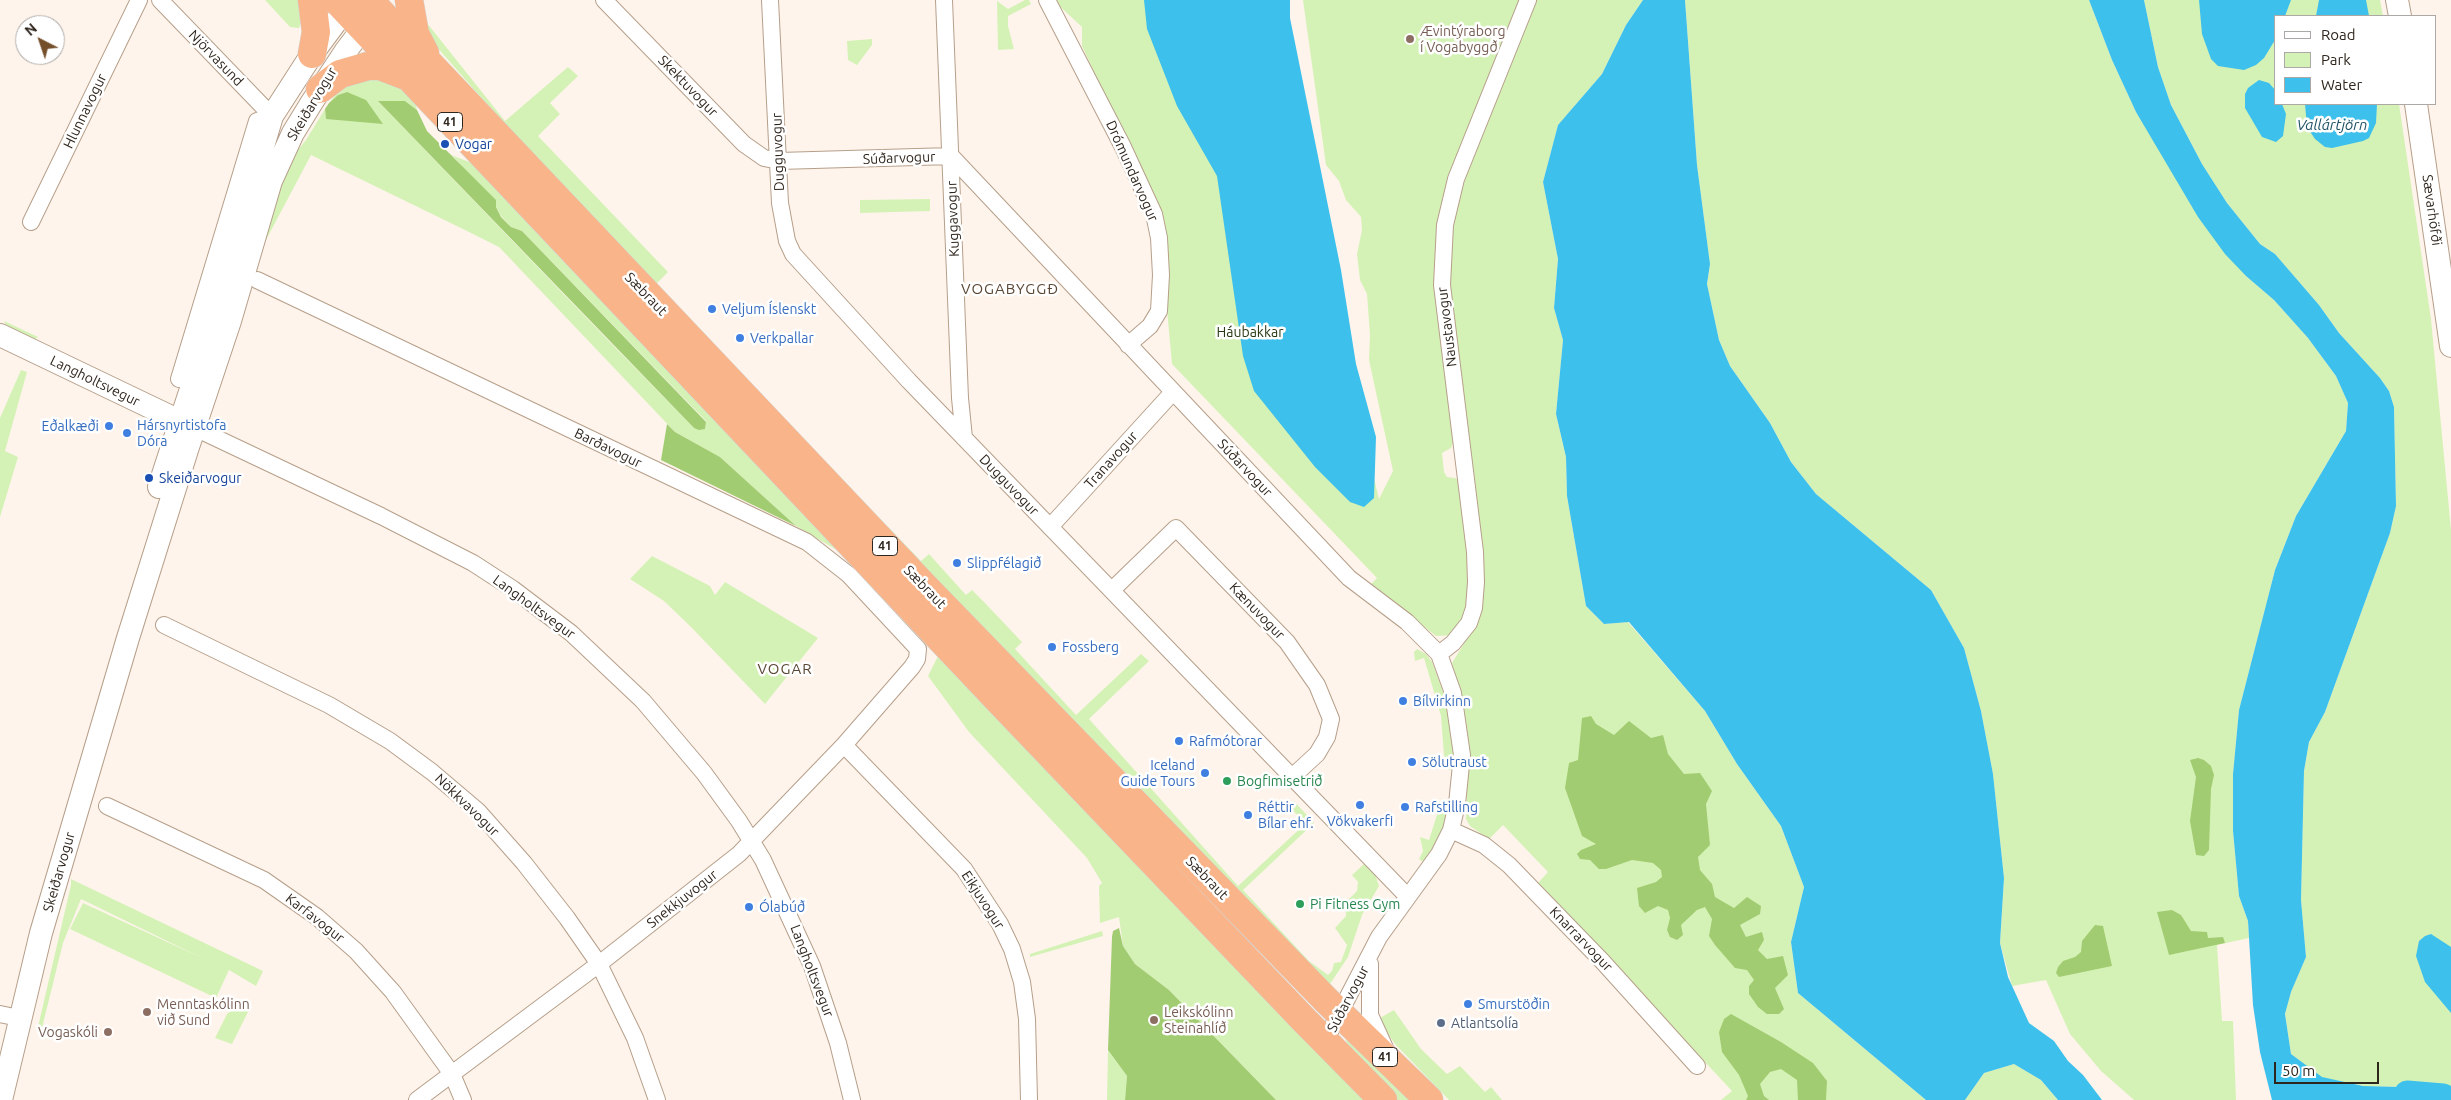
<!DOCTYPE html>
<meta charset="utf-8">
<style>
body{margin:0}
#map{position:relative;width:2451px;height:1100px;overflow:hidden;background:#fef4eb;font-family:Ubuntu,sans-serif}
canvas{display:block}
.legend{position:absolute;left:2274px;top:15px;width:162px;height:90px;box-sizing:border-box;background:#fff;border:1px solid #aba8a5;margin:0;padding:6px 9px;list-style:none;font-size:15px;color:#2e251d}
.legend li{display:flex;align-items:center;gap:10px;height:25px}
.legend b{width:25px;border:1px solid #aba8a5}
.north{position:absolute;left:15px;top:15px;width:50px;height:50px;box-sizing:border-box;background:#fff;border:1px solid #aba8a5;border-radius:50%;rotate:319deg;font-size:14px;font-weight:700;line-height:20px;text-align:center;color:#2e251d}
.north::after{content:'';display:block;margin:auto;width:18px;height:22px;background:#744f2a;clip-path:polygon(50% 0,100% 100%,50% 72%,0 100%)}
.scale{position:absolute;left:2274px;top:1062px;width:105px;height:22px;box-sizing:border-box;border:2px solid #2e251d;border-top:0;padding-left:6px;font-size:15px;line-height:18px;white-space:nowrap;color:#2e251d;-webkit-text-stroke:4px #fff;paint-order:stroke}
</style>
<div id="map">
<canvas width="2451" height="1100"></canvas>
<ul class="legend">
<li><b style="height:6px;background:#fff"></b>Road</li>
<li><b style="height:14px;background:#d5f2b6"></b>Park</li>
<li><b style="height:14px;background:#3dc0ec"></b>Water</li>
</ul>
<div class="north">N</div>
<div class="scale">50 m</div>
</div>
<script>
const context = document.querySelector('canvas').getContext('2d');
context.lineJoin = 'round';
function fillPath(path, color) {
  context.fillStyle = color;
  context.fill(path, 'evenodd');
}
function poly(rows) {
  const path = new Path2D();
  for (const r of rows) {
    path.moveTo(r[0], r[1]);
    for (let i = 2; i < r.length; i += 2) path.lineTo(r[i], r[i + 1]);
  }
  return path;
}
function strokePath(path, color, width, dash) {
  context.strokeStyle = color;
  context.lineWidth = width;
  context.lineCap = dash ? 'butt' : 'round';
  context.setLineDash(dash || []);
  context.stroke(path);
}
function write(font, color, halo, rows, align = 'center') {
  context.font = font + ' Ubuntu,sans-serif';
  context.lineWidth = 5;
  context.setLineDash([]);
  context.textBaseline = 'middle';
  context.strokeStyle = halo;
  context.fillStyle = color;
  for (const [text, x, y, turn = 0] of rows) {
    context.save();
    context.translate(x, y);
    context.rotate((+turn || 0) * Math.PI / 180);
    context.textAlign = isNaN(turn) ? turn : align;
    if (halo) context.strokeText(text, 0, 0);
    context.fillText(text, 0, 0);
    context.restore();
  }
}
fillPath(poly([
 [265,0,301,0,303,16,299,28,290,27],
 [1025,0,1029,0,1031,4,1008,16,1008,26,1014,49,998,50,997,1,1008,9],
 [1055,0,1217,0,1354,397,1379,499,1393,471,1369,360,1370,335,1367,294,1360,280,1357,254,1362,230,1361,217,1346,200,1339,181,1326,165,1303,0,1522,0,1447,197,1455,438,1451,448,1442,453,1444,472,1447,477,1455,478,1461,482,1469,542,1471,609,1455,635,1436,636,1370,585,1377,578,1172,364,1158,212,1082,46,1082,27,1054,1],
 [1536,0,1643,0,1626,25,1602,74,1558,125,1543,182,1558,259,1554,308,1563,340,1556,414,1566,457,1567,496,1586,606,1604,624,1628,622,1705,711,1737,764,1781,826,1804,887,1791,942,1798,993,1926,1100,1721,1100,1732,1091,1538,883,1548,872,1503,825,1489,839,1470,826,1466,819,1468,737,1463,707,1452,663,1468,637,1479,612,1451,300,1450,254,1456,212,1469,166],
 [1685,0,2089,0,2112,60,2136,112,2246,276,2274,300,2308,338,2336,376,2348,403,2346,431,2296,516,2275,570,2239,710,2233,774,2233,831,2239,896,2248,921,2249,938,2217,945,2222,1021,2233,1021,2236,1100,2134,1100,2101,1071,2070,1034,2046,980,2012,986,2000,943,2004,878,1993,774,1981,711,1964,648,1931,590,1816,494,1791,462,1770,423,1730,366,1719,340,1707,284,1710,264,1697,165],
 [2144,0,2380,0,2383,16,2275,16,2275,104,2399,104,2431,319,2451,530,2451,1100,2406,1100,2407,1093,2401,1087,2363,1086,2322,1078,2291,1054,2285,1014,2291,992,2306,957,2301,900,2304,771,2309,742,2325,712,2390,533,2396,506,2394,407,2389,391,2380,378,2339,333,2319,305,2275,254,2260,244,2227,203,2202,164,2171,105,2158,67],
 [420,8,423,18,505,121,568,67,578,76,550,103,560,114,538,136,668,272,655,285,921,561,929,554,966,595,972,590,984,602,1022,642,1015,649,1076,715,1141,654,1149,661,1089,719,1238,886,1305,824,1289,806,1294,801,1314,823,1243,890,1309,961,1328,975,1332,971,1334,963,1341,962,1347,945,1335,928,1346,916,1346,910,1342,906,1357,891,1358,882,1352,875,1365,863,1375,874,1379,886,1362,915,1348,957,1330,984,1326,987,1322,985,1315,979,1188,849,503,130,485,102,421,29,416,18,418,16],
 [872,39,872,45,857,65,848,60,847,41],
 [373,76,402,84,415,100,417,110,405,101,378,101,604,336,694,428,705,429,706,421,522,231,511,227,501,216,496,207,454,157,446,153,477,165,847,556,796,526,720,457,675,432,499,247,463,229,311,155,257,257,290,160,306,140,325,109,326,119,347,92,338,95,329,103,344,84],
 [930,199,930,211,860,213,860,200],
 [4,321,38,337,33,341,7,328],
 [21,370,27,372,5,451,18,457,0,517,0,418],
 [652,556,710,586,715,595,725,582,818,638,765,704,691,627,664,601,630,579],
 [1417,649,1426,654,1432,662,1444,694,1454,747,1454,770,1445,769,1441,716,1424,658,1415,661,1414,652],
 [939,654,1367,1100,1276,1100,1169,990,1135,964,1123,946,1119,917,1100,923,1099,886,1102,883,1087,858,969,732,928,676],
 [1442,799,1450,801,1444,825,1439,841,1423,862,1419,859,1423,851,1420,837,1429,840],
 [71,879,263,971,256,986,229,970,216,998,70,929,83,903,202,958,81,899,63,943,41,1032,37,1031,71,885],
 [1102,931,1103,936,1030,957,1030,954],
 [243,1000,251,1006,232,1044,215,1038,227,1014],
 [1394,1010,1421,1049,1447,1074,1460,1066,1485,1092,1491,1087,1502,1100,1449,1100,1395,1044,1386,1031,1380,1018],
 [1345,1037,1412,1100,1396,1100,1351,1056],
 [1108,1050,1127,1076,1125,1100,1107,1100],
 [2014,1064,2041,1080,2058,1100,1965,1100,1984,1073]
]), '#d5f2b6');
fillPath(poly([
 [347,92,366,100,383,124,326,119,325,109,329,103,338,95],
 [378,101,405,101,417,110,427,131,496,200,496,207,501,217,511,227,522,231,706,422,705,429,699,430,694,428],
 [667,424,675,432,720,457,796,526,661,460],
 [1591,716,1596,724,1614,735,1629,721,1651,738,1663,735,1668,754,1684,774,1700,773,1712,791,1706,804,1710,845,1698,857,1700,870,1712,884,1715,897,1734,908,1747,897,1761,906,1760,914,1740,925,1746,937,1762,932,1764,940,1758,950,1767,959,1783,956,1788,975,1775,988,1784,1009,1779,1014,1767,1014,1758,1007,1749,994,1749,986,1754,980,1747,970,1735,968,1715,945,1709,936,1712,919,1705,907,1697,910,1681,925,1683,935,1677,940,1670,937,1667,930,1670,918,1668,910,1658,906,1645,913,1639,906,1637,888,1656,882,1662,877,1661,870,1653,863,1632,860,1606,869,1599,869,1590,860,1580,859,1577,854,1581,850,1596,844,1582,836,1565,788,1569,763,1578,760,1582,718],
 [2198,758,2204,760,2211,766,2214,775,2211,789,2209,850,2204,856,2196,855,2190,821,2196,777,2190,760],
 [2172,910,2181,915,2191,931,2207,932,2208,938,2223,937,2225,943,2169,955,2157,912],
 [2095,925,2103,926,2112,966,2059,977,2056,973,2058,967,2063,961,2075,957,2081,952,2082,941],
 [1119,928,1123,946,1135,964,1169,990,1276,1100,1125,1100,1127,1076,1108,1050,1112,937,1113,931],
 [1731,1014,1781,1042,1813,1063,1827,1081,1826,1100,1798,1100,1797,1080,1781,1069,1770,1072,1760,1084,1764,1096,1769,1100,1746,1100,1748,1096,1739,1075,1722,1052,1719,1032,1724,1019]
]), '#a2cc72');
fillPath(poly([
 [1144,0,1290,0,1290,18,1341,270,1356,364,1376,437,1374,498,1364,507,1350,502,1315,467,1254,391,1243,356,1217,176,1177,106,1147,29],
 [1643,0,1685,0,1697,165,1710,264,1707,284,1719,340,1730,366,1770,423,1791,462,1816,494,1931,590,1964,648,1981,711,1993,774,2004,878,2000,943,2008,977,2029,1023,2054,1041,2068,1061,2083,1075,2102,1100,2058,1100,2041,1080,2014,1064,1984,1073,1965,1100,1926,1100,1798,993,1791,942,1804,887,1781,826,1737,764,1705,711,1629,622,1604,624,1586,606,1567,496,1566,457,1556,414,1563,340,1554,308,1558,259,1543,182,1558,125,1602,74,1626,25],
 [2089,0,2144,0,2158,67,2171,105,2202,164,2227,203,2260,244,2275,254,2319,305,2339,333,2380,378,2389,391,2394,407,2396,506,2390,533,2325,712,2309,742,2304,771,2301,900,2306,957,2291,992,2285,1014,2291,1054,2322,1077,2363,1086,2401,1087,2407,1093,2406,1100,2272,1100,2260,1052,2253,1005,2248,921,2239,896,2233,831,2233,774,2239,710,2275,570,2296,516,2346,431,2348,403,2336,376,2308,338,2274,300,2246,276,2225,254,2198,217,2136,112,2112,60],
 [2199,0,2291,0,2285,16,2275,16,2275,40,2264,58,2256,65,2244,70,2218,66,2211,59,2202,34],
 [2319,0,2366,0,2369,16,2316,16],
 [2259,80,2269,83,2275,90,2275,104,2282,104,2286,114,2283,136,2276,142,2262,137,2245,108,2245,94,2248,88],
 [2305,104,2377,104,2376,123,2369,138,2363,141,2332,148,2325,147,2315,139,2307,127],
 [2431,934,2451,947,2451,1013,2425,982,2416,956,2419,941,2425,936]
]), '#3dc0ec');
strokePath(poly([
 [2407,1093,2443,1096,2451,1100]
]), '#3dc0ec', 25);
const street = poly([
 [160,0,272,116,257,121,179,379],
 [604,0,744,144,764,158,779,161,951,156,1349,578,1407,622,1439,654,1453,693,1462,755,1457,804,1451,830,1439,854,1379,937,1325,1041],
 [770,0,780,203,787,241,793,254,909,381,1407,896],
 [944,0,960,398,964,438],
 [1047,0,1123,147,1154,214,1159,238,1161,275,1159,311,1150,326,1128,345],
 [31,222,139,0],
 [257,280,807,542,849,575,918,649,917,659,912,667,844,745,739,854,599,964,417,1100],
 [195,428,381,516,473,563,513,589,571,633,643,701,704,773,739,821,763,860,812,966,838,1043,852,1100],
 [1050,527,1173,392],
 [1112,590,1176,528,1287,642,1317,685,1331,719,1327,737,1317,754,1292,777],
 [164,625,329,705,390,741,432,772,478,811,524,863,567,918,599,964,635,1038,657,1100],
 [1439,654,1453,643,1469,623,1474,608,1476,582,1475,552,1442,285,1445,225,1456,179,1528,0],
 [844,745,964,869,1000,924,1012,949,1022,982,1027,1019,1029,1100],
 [107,806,264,880,317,917,356,951,393,992,452,1074,463,1100],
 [1451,830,1484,845,1509,865,1603,962,1697,1066],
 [1370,964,1370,1015,1385,1048],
 [0,1014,19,1018]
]);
const secondary = poly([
 [2397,0,2400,16],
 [2416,104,2451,346],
 [0,335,194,428],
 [159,487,190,392,272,116,312,54,352,0],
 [1,1100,41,933,128,638,187,450,230,321,271,181,293,133,312,102,345,52,373,15]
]);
const highway = poly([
 [336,0,1000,702,1305,1021,1383,1100],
 [369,0,924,586,1326,1000,1429,1100],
 [409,0,415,34,425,53],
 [312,54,316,32,312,0],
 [320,89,340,74,368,66,380,66,406,76]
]);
strokePath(street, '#b69f8a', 18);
strokePath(secondary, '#b69f8a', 24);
strokePath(highway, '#d5d3d2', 29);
strokePath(street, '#fff', 16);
strokePath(secondary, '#fff', 22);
strokePath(highway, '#f9b589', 28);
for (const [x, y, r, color] of [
 [1410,39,5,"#8d6e63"],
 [445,144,5,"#1a4fb4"],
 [712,309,5,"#3f7fe0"],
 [740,338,5,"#3f7fe0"],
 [109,426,5,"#3f7fe0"],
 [127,433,5,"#3f7fe0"],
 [149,478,5,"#1a4fb4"],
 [957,563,5,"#3f7fe0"],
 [1052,647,5,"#3f7fe0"],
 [1403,701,5,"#3f7fe0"],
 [1179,741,5,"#3f7fe0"],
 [1412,762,5,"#3f7fe0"],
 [1205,773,5,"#3f7fe0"],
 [1227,781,5,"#2e9e5b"],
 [1360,805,5,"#3f7fe0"],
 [1405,807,5,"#3f7fe0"],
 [1248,815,5,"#3f7fe0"],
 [1300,904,5,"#2e9e5b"],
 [749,907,5,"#3f7fe0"],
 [1468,1004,5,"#3f7fe0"],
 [147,1012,5,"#8d6e63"],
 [1154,1020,5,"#8d6e63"],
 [1441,1023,5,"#5c6f8a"],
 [108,1032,5,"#8d6e63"]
]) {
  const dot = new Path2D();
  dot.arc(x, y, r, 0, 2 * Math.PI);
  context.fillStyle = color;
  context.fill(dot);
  strokePath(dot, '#fff', 2);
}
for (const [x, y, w] of [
 [450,122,25],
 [885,546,25],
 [1385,1057,25]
]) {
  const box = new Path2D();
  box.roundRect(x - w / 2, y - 9.5, w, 19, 4);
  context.fillStyle = '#fff';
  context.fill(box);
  strokePath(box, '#2e251d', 1);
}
write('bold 12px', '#2e251d', null, [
 ["41",450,122],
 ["41",885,546],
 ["41",1385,1057]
]);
write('14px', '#785e54', '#fff', [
 ["Ævintýraborg",1420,31],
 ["í Vogabyggð",1420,47],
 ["Menntaskólinn",157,1004],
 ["við Sund",157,1020],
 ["Leikskólinn",1164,1012],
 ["Steinahlíð",1164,1028],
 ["Vogaskóli",98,1032,"right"]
], 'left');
write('14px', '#2e251d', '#fff', [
 ["Njörvasund",216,58,46],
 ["Skektuvogur",688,86,46],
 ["Skeiðarvogur",312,104,-59],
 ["Hlunnavogur",85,111,-64],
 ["Dugguvogur",778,152,-92],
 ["Súðarvogur",899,158,-2],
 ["Drómundarvogur",1132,171,66],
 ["Sævarhöfði",2432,210,82],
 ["Kuggavogur",953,219,-92],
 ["Sæbraut",646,294,46],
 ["Naustavogur",1447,327,-97],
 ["Langholtsvegur",95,381,26],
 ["Barðavogur",608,448,26],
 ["Tranavogur",1111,460,-48],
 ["Súðarvogur",1245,468,47],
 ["Dugguvogur",1009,485,46],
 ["Sæbraut",925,587,46],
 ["Langholtsvegur",534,607,36],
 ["Kænuvogur",1257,611,46],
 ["Nökkvavogur",467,805,44],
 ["Skeiðarvogur",59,872,-74],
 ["Sæbraut",1207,878,46],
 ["Snekkjuvogur",682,899,-38],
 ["Eikjuvogur",983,900,57],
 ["Karfavogur",315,918,38],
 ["Knarrarvogur",1581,939,46],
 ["Langholtsvegur",812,971,69],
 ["Súðarvogur",1348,999,-62]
]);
write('14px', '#164399', '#fff', [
 ["Vogar",455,144],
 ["Skeiðarvogur",159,478]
], 'left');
write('14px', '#366cbe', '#fff', [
 ["Veljum Íslenskt",722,309],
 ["Verkpallar",750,338],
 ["Hársnyrtistofa",137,425],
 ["Dóra",137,441],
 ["Eðalkæði",99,426,"right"],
 ["Slippfélagið",967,563],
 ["Fossberg",1062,647],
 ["Bílvirkinn",1413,701],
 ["Rafmótorar",1189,741],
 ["Sölutraust",1422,762],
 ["Iceland",1195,765,"right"],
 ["Guide Tours",1195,781,"right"],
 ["Réttir",1258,807],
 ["Bílar ehf.",1258,823],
 ["Rafstilling",1415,807],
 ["Vökvakerfi",1360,821,"center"],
 ["Ólabúð",759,907],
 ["Smurstöðin",1478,1004]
], 'left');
write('14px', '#283914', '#fff', [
 ["Háubakkar",1250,332]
]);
write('14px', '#27864d', '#fff', [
 ["Bogfimisetrið",1237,781],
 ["Pi Fitness Gym",1310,904]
], 'left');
write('14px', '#4e5e75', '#fff', [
 ["Atlantsolía",1451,1023]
], 'left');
write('italic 15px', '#1e5264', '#fff', [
 ["Vallártjörn",2332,125]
]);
context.letterSpacing = '1px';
write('15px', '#5a4734', '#fff', [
 ["VOGABYGGÐ",1010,289],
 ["VOGAR",785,669]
]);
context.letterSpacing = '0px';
</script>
